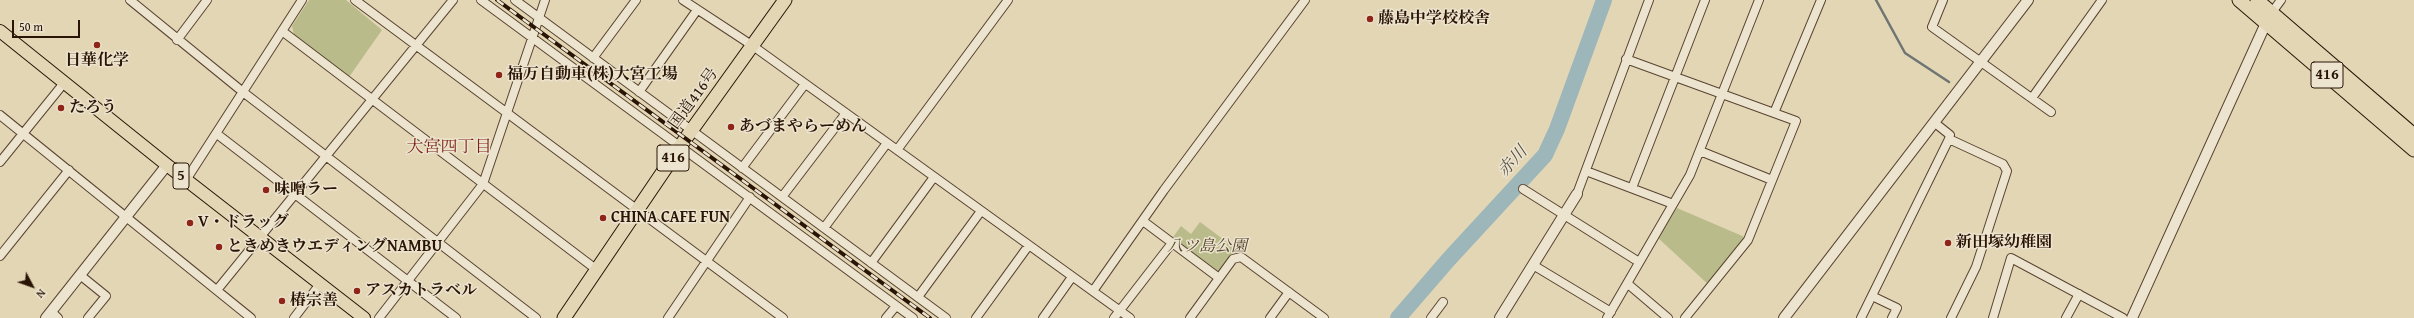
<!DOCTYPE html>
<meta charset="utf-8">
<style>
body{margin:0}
#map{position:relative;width:2414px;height:318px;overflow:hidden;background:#e3d6b5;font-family:"Gentium Book Plus",serif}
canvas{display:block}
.north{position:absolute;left:12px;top:266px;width:40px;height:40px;-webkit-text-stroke:3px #ede4cf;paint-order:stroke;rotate:131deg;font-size:11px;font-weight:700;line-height:16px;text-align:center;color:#291405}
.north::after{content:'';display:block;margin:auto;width:14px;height:18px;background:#291405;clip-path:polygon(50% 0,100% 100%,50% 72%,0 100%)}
.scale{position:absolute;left:12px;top:20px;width:68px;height:18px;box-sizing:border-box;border:2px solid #291405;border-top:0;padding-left:5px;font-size:12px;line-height:14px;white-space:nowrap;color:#291405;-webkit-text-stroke:3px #ede4cf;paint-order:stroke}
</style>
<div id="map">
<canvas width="2414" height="318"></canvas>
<div class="north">N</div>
<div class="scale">50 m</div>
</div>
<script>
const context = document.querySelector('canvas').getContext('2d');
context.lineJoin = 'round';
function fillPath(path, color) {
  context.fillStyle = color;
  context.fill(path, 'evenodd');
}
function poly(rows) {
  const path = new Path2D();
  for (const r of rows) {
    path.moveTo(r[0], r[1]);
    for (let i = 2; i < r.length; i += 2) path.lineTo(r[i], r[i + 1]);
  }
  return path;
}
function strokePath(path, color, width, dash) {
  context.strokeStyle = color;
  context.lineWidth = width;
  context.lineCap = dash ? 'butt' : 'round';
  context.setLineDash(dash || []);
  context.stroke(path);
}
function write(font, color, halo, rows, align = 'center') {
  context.font = font + ' "Gentium Book Plus","Noto Serif JP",serif';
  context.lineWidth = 3;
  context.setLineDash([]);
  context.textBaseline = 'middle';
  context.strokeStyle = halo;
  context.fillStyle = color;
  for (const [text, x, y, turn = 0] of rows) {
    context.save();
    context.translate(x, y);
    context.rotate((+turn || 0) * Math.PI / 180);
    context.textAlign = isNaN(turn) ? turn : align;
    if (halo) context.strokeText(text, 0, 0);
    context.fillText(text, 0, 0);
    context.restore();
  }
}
fillPath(poly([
 [309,0,346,0,382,30,349,77,294,35,292,26],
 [1677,208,1747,238,1710,286,1657,237],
 [1200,222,1239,251,1219,278,1171,240,1181,226,1191,234]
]), '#b9bc8a');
strokePath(poly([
 [1876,0,1905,53,1949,82]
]), '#6e7572', 2.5);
strokePath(poly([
 [1398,318,1449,259,1545,155,1557,129,1604,0]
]), '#9cb6ba', 16);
const minor = poly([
 [130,0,243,92,536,318],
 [355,0,783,318],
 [481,0,913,318],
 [515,0,946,318],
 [683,0,753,46,1130,318],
 [1943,0,1932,27,2051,112],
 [2270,15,2281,0],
 [282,31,597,270],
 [177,40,207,0],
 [593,58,636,0],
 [1626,59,1796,121,1748,240,1685,318],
 [639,92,697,10],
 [2032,98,2102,0],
 [1774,113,1821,0],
 [0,115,251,318],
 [217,134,456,318],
 [1949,139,2003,164,2007,171,1976,267,1951,318],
 [897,150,1008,0],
 [1700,151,1772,180],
 [0,162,64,83],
 [742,168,805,84],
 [1586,171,1673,204],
 [186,180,302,0],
 [1632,188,1705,0],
 [1523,189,1639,262],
 [1577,194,1649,0],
 [782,197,846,113],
 [1143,221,1219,278],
 [824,228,887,143],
 [0,256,69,170],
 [871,263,934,177],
 [1533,265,1611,312],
 [80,275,106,296,88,318],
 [1628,284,1668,318],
 [217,290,453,0],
 [1093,291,1164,190,1305,0],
 [1872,296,1897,308,1892,318],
 [918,297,981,211],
 [51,311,58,318],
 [294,318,320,284],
 [379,318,483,184,545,0],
 [668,318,750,197],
 [886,318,896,306],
 [976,318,1029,245],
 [1043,318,1072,277],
 [1114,318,1172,243],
 [1190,318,1233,259,1241,257,1324,318],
 [1270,318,1289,292],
 [1431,318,1443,302],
 [1607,318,1690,175,1759,0],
 [1861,318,1949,139,1950,135,1935,123],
 [1993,318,2011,258,2123,318],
 [2066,318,2079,294]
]);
const tertiary = poly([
 [46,318,167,165],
 [1500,318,1577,194],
 [1784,318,2028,0],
 [2132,318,2266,23]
]);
const primary = poly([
 [0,31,167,165,364,318]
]);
const trunk = poly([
 [2239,0,2414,150],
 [2257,0,2414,135],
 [564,318,686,138,785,0]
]);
strokePath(minor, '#584431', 10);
strokePath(tertiary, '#584431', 12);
strokePath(primary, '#291405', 14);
strokePath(trunk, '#291405', 15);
strokePath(minor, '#ede4cf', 8);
strokePath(tertiary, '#ede4cf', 10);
strokePath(primary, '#e3d6b5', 12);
strokePath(trunk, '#e3d6b5', 13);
const rail = poly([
 [497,0,930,318]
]);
strokePath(rail, '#291405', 4);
strokePath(rail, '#ede4cf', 2.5, [8]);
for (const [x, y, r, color] of [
 [1370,19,4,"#8f2418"],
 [97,45,4,"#8f2418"],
 [499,75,4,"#8f2418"],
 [61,108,4,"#8f2418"],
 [731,127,4,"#8f2418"],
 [266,190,4,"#8f2418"],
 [603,218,4,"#8f2418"],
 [190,223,4,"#8f2418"],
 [1948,243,4,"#8f2418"],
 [219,247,4,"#8f2418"],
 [357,291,4,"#8f2418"],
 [282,301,4,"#8f2418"]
]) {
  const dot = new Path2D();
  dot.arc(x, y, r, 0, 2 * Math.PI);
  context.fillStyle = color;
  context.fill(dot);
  strokePath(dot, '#ede4cf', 1.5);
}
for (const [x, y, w] of [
 [2327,75,32],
 [673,158,32],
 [181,176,16]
]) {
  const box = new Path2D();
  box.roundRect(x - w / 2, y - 13, w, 26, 3);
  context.fillStyle = '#ede4cf';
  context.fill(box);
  strokePath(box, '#291405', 1);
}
write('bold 15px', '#291405', null, [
 ["416",2327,75],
 ["416",673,158],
 ["5",181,176]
]);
write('bold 16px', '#291405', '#ede4cf', [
 ["藤島中学校校舎",1378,19],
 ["日華化学",97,61,"center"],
 ["福万自動車(株)大宮工場",507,75],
 ["たろう",69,108],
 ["あづまやらーめん",739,127],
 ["味噌ラー",274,190],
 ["CHINA CAFE FUN",611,218],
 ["V・ドラッグ",198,223],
 ["新田塚幼稚園",1956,243],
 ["ときめきウエディングNAMBU",227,247],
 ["アスカトラベル",365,291],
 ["椿宗善",290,301]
], 'left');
write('16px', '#291405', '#ede4cf', [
 ["国道416号",694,99,-54]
]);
write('italic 16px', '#54462d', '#ede4cf', [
 ["八ツ島公園",1207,247]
]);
write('17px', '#7a1f14', '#ede4cf', [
 ["大宮四丁目",449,148]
]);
write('italic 17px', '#514d44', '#ede4cf', [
 ["赤川",1513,162,-48]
]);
</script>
